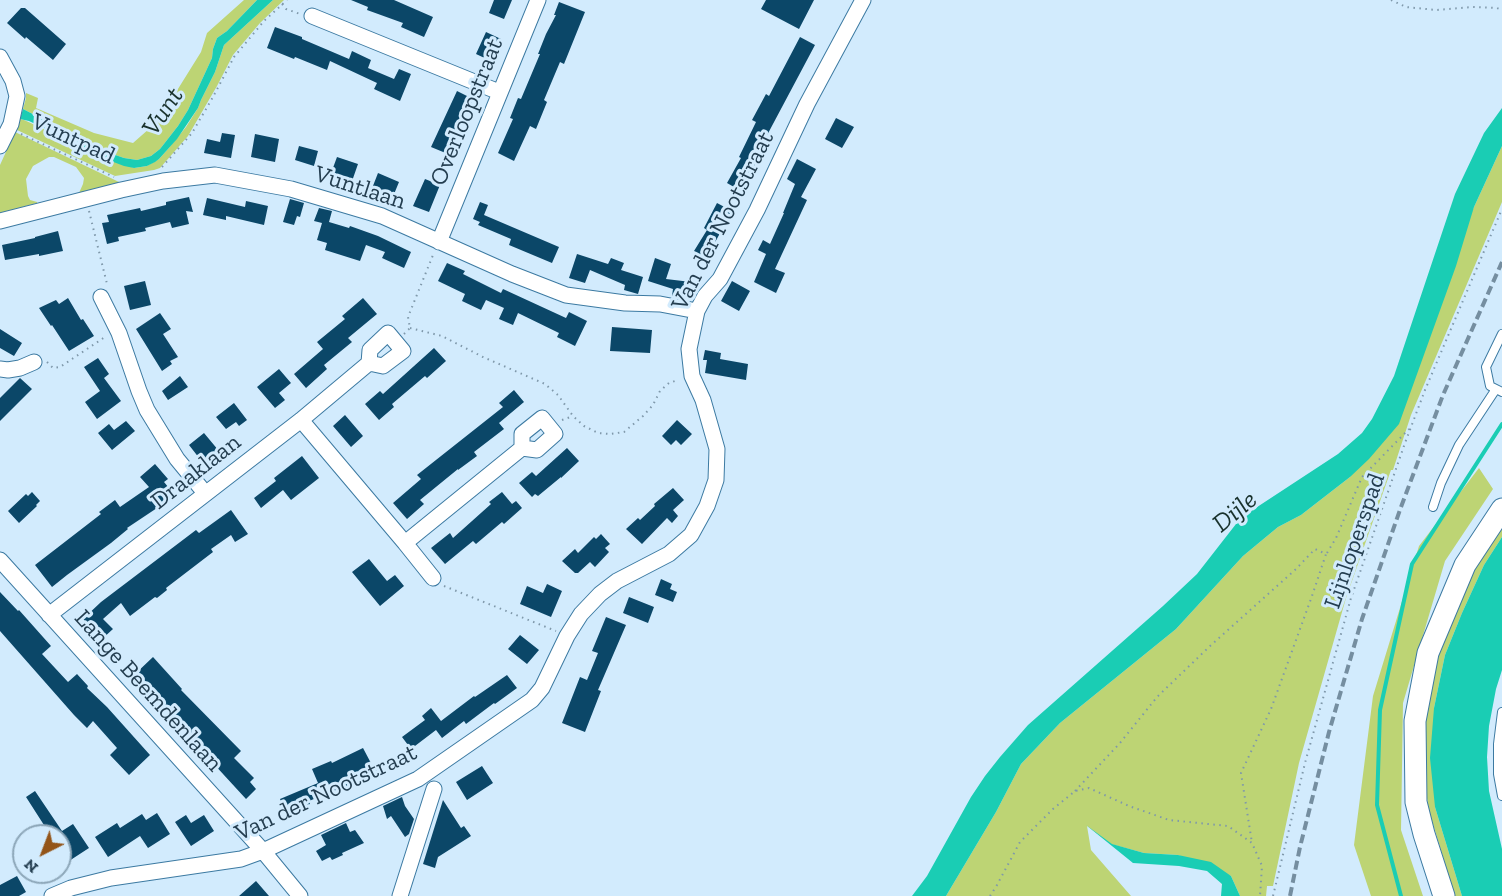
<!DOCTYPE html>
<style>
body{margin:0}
#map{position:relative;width:1502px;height:896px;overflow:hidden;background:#d2ebfd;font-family:"Zilla Slab",serif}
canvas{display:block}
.north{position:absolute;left:12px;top:824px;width:60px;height:60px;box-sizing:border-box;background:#d2ebfd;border:2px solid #8ca6b8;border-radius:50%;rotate:222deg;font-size:16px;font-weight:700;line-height:24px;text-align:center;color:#243e50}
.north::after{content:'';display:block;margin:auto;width:21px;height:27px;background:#935519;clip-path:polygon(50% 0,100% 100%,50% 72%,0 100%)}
</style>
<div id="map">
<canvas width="1502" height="896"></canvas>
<div class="north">N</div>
</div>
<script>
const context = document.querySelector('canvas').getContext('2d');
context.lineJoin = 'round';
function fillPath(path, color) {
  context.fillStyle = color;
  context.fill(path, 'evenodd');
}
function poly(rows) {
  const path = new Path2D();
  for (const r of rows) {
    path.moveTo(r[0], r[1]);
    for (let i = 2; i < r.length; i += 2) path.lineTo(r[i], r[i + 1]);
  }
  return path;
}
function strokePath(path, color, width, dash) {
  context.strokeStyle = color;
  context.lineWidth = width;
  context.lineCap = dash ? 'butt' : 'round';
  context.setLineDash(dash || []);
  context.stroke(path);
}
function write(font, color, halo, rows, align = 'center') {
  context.font = font + ' "Zilla Slab",serif';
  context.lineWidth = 6;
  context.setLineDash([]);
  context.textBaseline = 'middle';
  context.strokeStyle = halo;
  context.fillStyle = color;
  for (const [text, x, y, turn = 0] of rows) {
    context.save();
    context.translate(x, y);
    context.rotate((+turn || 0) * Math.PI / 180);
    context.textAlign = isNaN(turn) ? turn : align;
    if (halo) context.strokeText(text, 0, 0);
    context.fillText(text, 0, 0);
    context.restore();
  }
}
fillPath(poly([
 [244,0,257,0,227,31,217,38,213,49,212,58,188,110,178,126,160,149,151,156,137,160,124,158,104,151,85,142,81,139,23,109,26,98,26,93,38,98,36,108,94,133,133,143,158,121,201,52,207,33],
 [273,0,284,0,260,23,233,55,217,86,188,136,160,168,154,170,115,176,17,130,20,119,24,120,55,134,67,142,74,144,134,168,147,166,159,159,168,149,186,127,198,108,201,100,215,72,224,45],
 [15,132,119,182,119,183,79,193,83,184,84,178,76,167,54,157,49,157,33,166,26,179,28,196,30,200,37,202,37,203,0,213,0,165],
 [1502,146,1502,202,1411,415,1393,470,1391,470,1346,598,1299,763,1273,886,1267,886,1266,896,1240,896,1231,876,1178,855,1144,853,1111,844,1087,826,1091,850,1131,896,946,896,996,812,1021,764,1060,723,1176,629,1243,556,1278,527,1301,515,1350,477],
 [1479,468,1493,489,1445,561,1403,703,1401,830,1423,896,1371,896,1354,845,1373,696,1419,546],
 [1502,519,1502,537,1484,565,1462,613,1445,655,1434,708,1435,807,1462,896,1455,896,1429,811,1423,772,1426,715,1435,664,1464,582]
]), '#bdd474');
fillPath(poly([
 [257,0,273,0,224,45,215,72,201,100,198,108,177,139,159,159,155,162,147,166,134,168,124,166,95,155,74,144,67,142,46,129,29,121,20,119,23,109,81,139,85,143,104,151,124,158,137,160,151,156,160,149,178,126,188,110,212,58,213,49,217,38,227,31],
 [1502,108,1502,146,1474,207,1456,266,1399,424,1369,459,1350,477,1301,515,1278,527,1243,556,1176,629,1060,723,1021,764,996,812,946,896,912,896,927,876,971,797,985,776,1000,757,1028,725,1163,606,1197,574,1236,524,1248,513,1338,454,1362,433,1372,419,1394,376,1455,194,1484,133],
 [1502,537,1502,670,1496,689,1489,726,1487,757,1489,791,1502,849,1502,896,1462,896,1435,807,1430,758,1434,708,1445,655,1462,613,1484,565],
 [1086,825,1112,844,1144,853,1178,855,1211,862,1231,876,1240,896,1221,896,1222,884,1207,871,1179,866,1133,863]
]), '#1acdb4');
strokePath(poly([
 [1401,896,1377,805,1380,710,1412,564,1502,424]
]), '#1acdb4', 4);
fillPath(poly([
 [351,0,394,0,433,17,424,37,401,27,403,23,367,10,368,7],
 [494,0,512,0,504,19,489,13],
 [766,0,814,0,799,29,761,9],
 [559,2,585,12,564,64,560,62,544,100,547,102,536,129,530,126,514,161,498,153,513,119,510,118,518,98,521,99,540,54,538,54,546,34,556,15,554,15],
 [21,8,25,8,66,44,53,60,26,37,25,39,7,23],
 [275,27,302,37,302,39,349,59,352,51,371,60,368,68,394,79,399,69,411,74,400,101,374,89,377,83,330,61,327,70,295,57,294,59,267,48],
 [486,32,501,39,491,61,476,54],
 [800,37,815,45,765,139,768,141,756,166,755,165,741,191,727,183,741,158,739,157,756,122,752,120,766,94,769,96],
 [457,91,473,99,456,133,457,133,448,154,431,147],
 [836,118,854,127,842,148,825,139],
 [222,133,235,135,231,158,204,153,207,139,220,142],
 [255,134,279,139,275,162,251,157],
 [299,146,318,151,314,166,295,160],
 [337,157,358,164,351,184,330,176],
 [797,159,816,169,801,197,807,200,775,269,785,273,776,293,754,282,766,254,758,250,763,240,770,244,784,213,783,213,795,184,787,179],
 [378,173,399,182,392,199,371,191],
 [425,179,440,185,429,212,413,206],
 [189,197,193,212,186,211,189,224,172,228,170,222,145,228,146,231,118,237,119,241,107,244,102,223,109,222,107,215,140,208,141,211,166,205,166,202],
 [207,198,245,207,246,201,268,206,264,225,226,216,226,220,203,215],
 [290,199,304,203,300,217,297,216,294,225,283,222],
 [480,202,488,205,484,215,559,247,552,263,509,245,511,239,478,225,480,222,473,219],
 [717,203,732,211,706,259,694,251,707,230,704,228],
 [319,208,332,211,329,222,349,228,350,226,378,236,411,252,404,268,382,258,385,252,366,245,360,261,325,250,327,243,317,240,322,223,314,221],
 [58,231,63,251,39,256,39,254,5,260,2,245,35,238,35,237],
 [577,254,608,264,611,258,624,263,621,270,643,277,638,294,624,290,625,285,590,270,585,283,569,278],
 [655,258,671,264,666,279,691,282,689,298,672,296,673,289,648,281],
 [447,263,465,271,463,274,501,293,503,289,566,318,569,312,587,321,575,346,557,337,559,333,518,313,513,325,499,319,504,308,486,300,481,310,462,301,465,294,438,281],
 [145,281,151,305,130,310,124,286],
 [732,281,750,291,739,311,721,301],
 [68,298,81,320,83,319,94,336,69,351,52,325,51,326,39,308,56,300,59,304],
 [363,298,377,314,348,338,352,342,324,365,327,369,306,388,294,374,323,349,317,342,345,319,342,316],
 [160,313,171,329,163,334,178,357,170,361,172,364,162,371,136,329],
 [612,327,652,330,650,353,610,351],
 [0,329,22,343,14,356,0,348],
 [434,348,446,361,427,378,425,376,392,404,394,407,379,420,365,404,380,391,383,394],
 [705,350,721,353,720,359,748,364,746,380,705,373,707,360,703,360],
 [98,358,109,374,104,378,121,401,97,419,85,402,100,391,84,367],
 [279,369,291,383,279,393,285,400,275,408,257,387],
 [180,376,188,387,168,400,162,391],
 [20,378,32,389,0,421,0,398],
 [514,390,524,402,499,423,504,429,474,452,477,456,458,470,458,469,420,500,424,504,407,519,393,503,421,479,417,475,503,407,499,403],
 [234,403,247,420,239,426,236,422,226,429,216,417],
 [345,415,363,436,351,447,333,426],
 [677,420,692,434,681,445,676,440,671,445,662,436],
 [126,421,135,431,112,450,98,433,109,424,114,430],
 [204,433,219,451,203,463,189,445],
 [567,448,579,461,561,478,561,477,538,496,535,494,532,497,519,483,532,472,536,476],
 [302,456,319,478,291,500,283,490,261,508,254,498,276,481,274,478],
 [155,464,168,479,164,482,174,494,163,504,127,528,128,529,111,543,67,575,52,587,35,565,101,514,99,512,115,500,120,507,149,487,140,477],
 [673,488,684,500,673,510,678,516,672,523,667,518,642,544,626,529,638,518,640,520,655,506,654,504],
 [32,492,40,501,36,505,37,506,19,523,8,511,26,494,28,496],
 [502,492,512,504,516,501,522,508,504,524,502,522,476,544,473,541,445,564,431,548,450,533,453,538,491,504,489,502],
 [231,510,248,534,235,542,231,535,211,549,213,552,166,588,167,590,157,598,155,597,130,616,121,603,103,619,113,629,102,639,83,619,101,602,196,530,199,533],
 [601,534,610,544,605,548,609,552,595,567,590,562,578,573,575,573,562,561,575,549,578,553,594,537,596,539],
 [369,559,387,581,395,575,404,586,380,606,352,572],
 [661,579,672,584,670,589,677,592,673,602,655,595],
 [547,584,562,591,551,617,520,604,527,586,543,593],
 [0,592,18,611,19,610,51,646,42,654,68,682,77,674,88,686,87,688,107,707,150,755,129,775,110,755,117,748,93,721,87,728,74,715,0,631],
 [629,597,654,607,648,623,623,613],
 [606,617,626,625,598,690,601,691,585,732,562,723,580,677,587,680,598,653,592,651],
 [520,635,539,650,527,664,508,649],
 [153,657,182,689,181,690,241,751,234,758,254,778,250,782,256,789,246,799,189,737,190,736,162,706,161,707,133,676],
 [507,675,517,688,495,704,494,703,466,724,464,721,442,738,436,730,411,749,402,737,425,720,422,716,431,708,441,721,474,696,475,697],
 [363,748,373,767,381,763,386,772,355,787,353,783,309,801,310,804,286,814,280,799,318,783,312,769,331,761,332,763],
 [482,766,493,783,467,800,456,782],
 [35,791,62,831,73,824,89,848,69,861,60,846,60,836,51,836,26,797],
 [402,797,405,806,414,819,409,834,405,837,391,816,387,819,383,806],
 [443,800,461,828,464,826,471,836,438,857,435,868,423,864],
 [157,813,170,834,148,848,140,836,108,857,95,837,117,823,120,828,142,814,146,820],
 [186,815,191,823,204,815,214,831,191,846,175,822],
 [346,823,350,832,355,830,364,843,342,853,343,855,332,860,330,857,322,861,316,851,326,845,321,835],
 [17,876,26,892,19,896,0,896,0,885],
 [256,881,269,896,239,896]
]), '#0b4768');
const lane = poly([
 [1502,334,1486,367,1490,386,1502,392],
 [1433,507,1441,483,1459,445,1496,389],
 [1502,712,1498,744,1498,774,1502,796]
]);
const street = poly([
 [312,16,499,92],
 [0,57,13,81,17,96,11,124,0,146],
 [0,221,121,190,163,181,215,175,291,189,382,216,512,274,566,295,625,303,660,304,697,311],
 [439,242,538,0],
 [101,297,119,333,139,391,147,410,177,459,205,493],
 [0,369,8,370,20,368,34,362],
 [301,420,405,543,522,448,537,450,555,434,542,418,522,434,522,448],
 [405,543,433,578],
 [0,560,263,851,300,896],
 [49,615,301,420,369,363,370,350,388,333,403,351,383,366,369,363],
 [52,896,71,888,111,878,241,859,263,851,418,779,532,700,542,688,567,636,581,614,600,594,617,581,669,554,691,535,707,506,716,480,717,449,703,400,692,376,689,349,697,311,705,296,720,279,757,210,807,104,863,0],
 [400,896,434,789]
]);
const secondary = poly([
 [1444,896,1424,834,1416,802,1415,721,1428,653,1465,565,1502,509]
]);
strokePath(lane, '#3c7aa2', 10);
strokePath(street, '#3c7aa2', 17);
strokePath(secondary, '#3c7aa2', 23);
strokePath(poly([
 [1391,0,1406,7,1436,10,1472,7,1497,8,1502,10],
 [282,4,286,9,300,14],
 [21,134,114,177],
 [162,167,192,133,213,97,234,57,264,21,287,0],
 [89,211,107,284],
 [410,328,442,336,483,357,545,384,558,395,573,416,584,426,598,433,610,434,624,432,643,416,653,405,660,391,669,383,678,380],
 [404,334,410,328,408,317,433,255],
 [47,362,53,368,60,367,105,337],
 [562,420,573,416],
 [1327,553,1336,538,1362,477,1409,429],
 [444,586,556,631],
 [1075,791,1120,743,1157,697,1209,647,1296,569,1315,549,1326,554,1312,596,1271,709,1241,773,1252,843],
 [990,896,997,885,1020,842,1053,809,1075,791,1089,788,1129,806,1169,820,1228,826,1252,843,1262,866,1260,896],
 [1273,896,1305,763,1351,598,1405,443,1425,390,1502,209]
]), '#7f98aa', 2, [1.5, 4.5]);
strokePath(lane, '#fff', 8);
strokePath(street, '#fff', 15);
strokePath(secondary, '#fff', 21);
strokePath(poly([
 [1290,896,1300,847,1329,732,1362,619,1401,507,1443,395,1502,262]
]), '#758ea0', 4, [9, 4.5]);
write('24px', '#243e50', '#d2ebfd', [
 ["Overloopstraat",467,112,-68],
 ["Vuntpad",73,139,25],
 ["Vuntlaan",360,188,18],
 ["Van der Nootstraat",723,221,-63],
 ["Draaklaan",196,472,-38],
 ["Lijnloperspad",1355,541,-71],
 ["Lange Beemdenlaan",148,691,48],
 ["Van der Nootstraat",326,793,-25]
]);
write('italic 26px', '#19322d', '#d2ebfd', [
 ["Vunt",163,112,-56],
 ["Dijle",1235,512,-40]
]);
</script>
